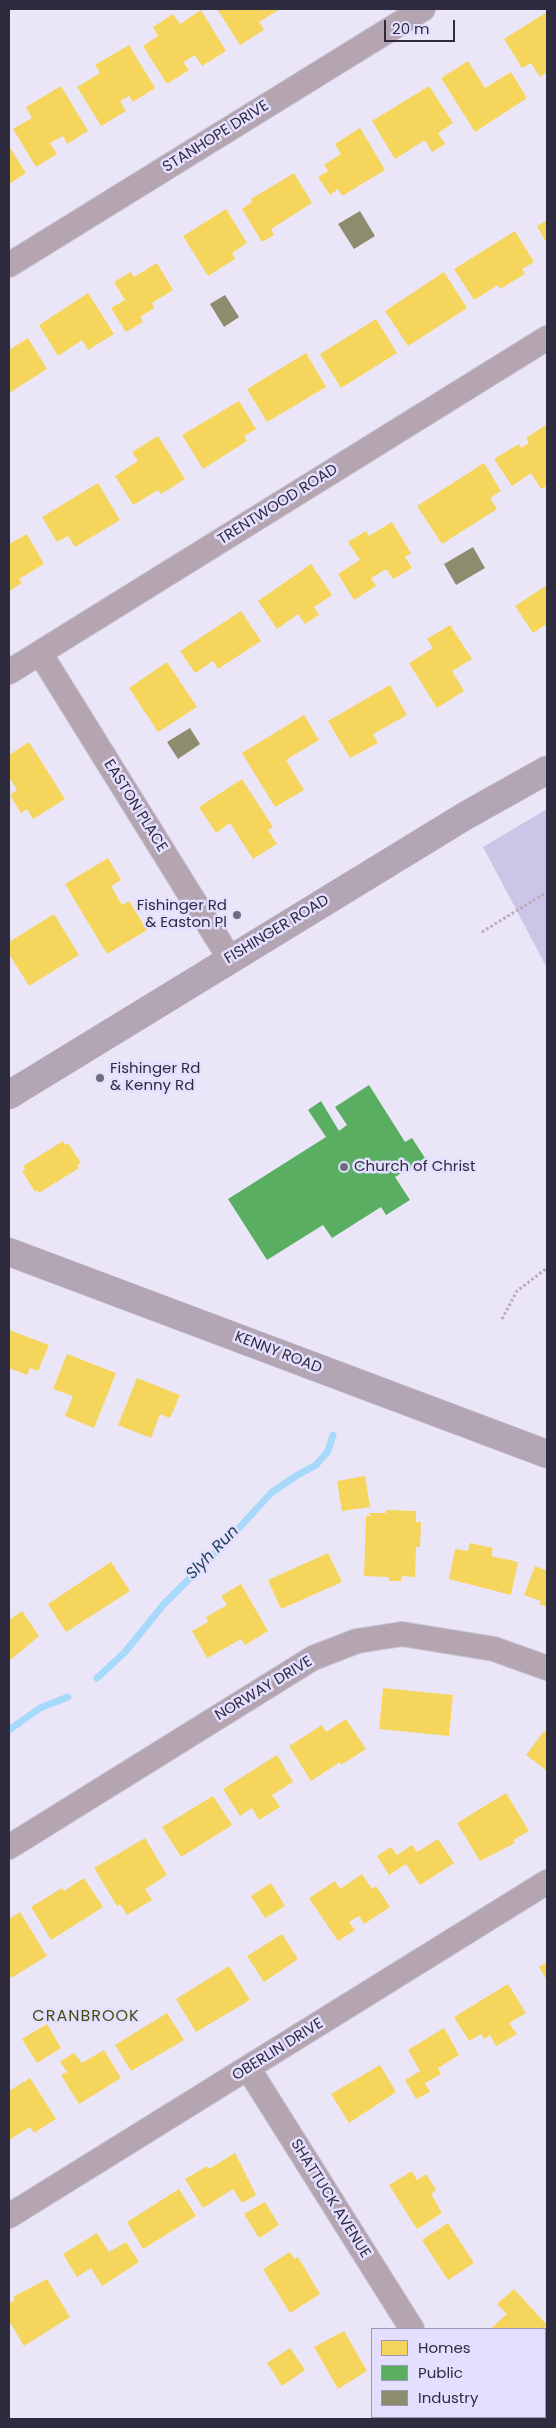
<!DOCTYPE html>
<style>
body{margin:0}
#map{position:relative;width:556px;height:2428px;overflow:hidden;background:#eae6f8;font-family:Poppins,sans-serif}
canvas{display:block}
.frame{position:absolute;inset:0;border:10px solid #2f2b3f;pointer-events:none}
.legend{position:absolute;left:371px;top:2328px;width:175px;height:90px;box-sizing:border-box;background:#e5dfff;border:1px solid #9c97b2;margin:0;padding:6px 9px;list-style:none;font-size:15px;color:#2f2b3f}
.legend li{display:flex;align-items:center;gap:10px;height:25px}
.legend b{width:25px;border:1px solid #9c97b2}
.scale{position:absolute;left:384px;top:20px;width:71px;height:22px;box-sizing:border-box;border:2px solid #2f2b3f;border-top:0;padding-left:6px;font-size:15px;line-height:18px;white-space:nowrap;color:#2f2b3f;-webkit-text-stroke:4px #e5dfff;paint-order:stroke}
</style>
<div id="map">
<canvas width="556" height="2428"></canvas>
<div class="frame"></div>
<ul class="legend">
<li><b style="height:14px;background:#f6d55c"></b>Homes</li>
<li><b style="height:14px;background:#5aae61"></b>Public</li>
<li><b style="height:14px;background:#8c8c6e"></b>Industry</li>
</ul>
<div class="scale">20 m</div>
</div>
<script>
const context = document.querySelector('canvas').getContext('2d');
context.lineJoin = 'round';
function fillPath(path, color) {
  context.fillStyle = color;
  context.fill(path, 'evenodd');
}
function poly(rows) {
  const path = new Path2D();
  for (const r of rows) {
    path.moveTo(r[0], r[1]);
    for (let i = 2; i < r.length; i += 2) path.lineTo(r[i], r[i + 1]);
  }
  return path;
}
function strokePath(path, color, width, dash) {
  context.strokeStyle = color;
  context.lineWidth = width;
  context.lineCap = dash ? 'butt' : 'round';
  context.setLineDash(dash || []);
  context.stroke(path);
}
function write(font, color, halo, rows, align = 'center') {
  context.font = font + ' Poppins,sans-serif';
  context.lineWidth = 5;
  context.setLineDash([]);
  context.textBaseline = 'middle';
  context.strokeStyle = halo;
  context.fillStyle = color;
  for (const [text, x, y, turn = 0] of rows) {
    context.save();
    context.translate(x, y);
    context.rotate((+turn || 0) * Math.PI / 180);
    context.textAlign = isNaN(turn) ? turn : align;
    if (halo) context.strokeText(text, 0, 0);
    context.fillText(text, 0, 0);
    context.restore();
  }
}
fillPath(poly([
 [547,809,547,968,483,847]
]), '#ccc5e8');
fillPath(poly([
 [217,9,280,9,259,22,264,30,240,45],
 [201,10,226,51,202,66,195,55,183,62,189,70,167,84,143,46,158,36,153,27,173,14,180,24],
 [547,12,547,72,540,77,531,63,522,68,504,39],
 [129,45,155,88,133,102,129,96,120,101,126,111,101,126,77,87,100,73,95,65],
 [468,61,485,88,511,72,527,98,475,132,441,78],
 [61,86,88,131,67,144,63,136,50,143,57,154,36,167,13,129,32,118,26,107],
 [429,86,453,123,438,133,445,144,432,152,425,140,395,159,372,121],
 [360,128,385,170,342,196,338,189,330,195,318,177,328,171,324,165,341,154,335,144],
 [9,146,26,173,9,184],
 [294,173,312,203,271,229,274,235,262,242,242,209,252,202,251,199],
 [226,209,247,243,232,253,235,259,208,276,183,236],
 [547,220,547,244,537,226],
 [515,231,534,262,522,269,525,274,500,289,498,285,474,300,454,269],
 [157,263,173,290,152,303,154,308,140,317,143,322,126,332,111,308,125,300,114,282,131,272,134,277],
 [444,272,467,308,408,346,385,311],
 [88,293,114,334,88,350,82,340,58,356,39,325],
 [376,319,397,353,341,388,320,354],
 [28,338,47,369,9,393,9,350],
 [306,353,326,387,267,422,247,389],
 [239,401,256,429,244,436,247,441,203,469,182,435],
 [547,424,547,486,541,489,531,473,512,486,494,459,519,444,521,448,529,443,526,438],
 [158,436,185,479,161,494,158,490,133,505,115,476,138,461,132,452],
 [484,463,501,491,490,498,497,509,442,544,417,506],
 [98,483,120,520,75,547,68,536,57,542,42,517],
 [392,522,411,553,405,557,412,568,393,579,386,569,371,578,376,586,354,600,338,574,360,560,348,542,366,531,369,536],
 [27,534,44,564,19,579,22,583,9,591,9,544],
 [311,564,332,595,314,607,319,615,305,624,298,614,277,629,258,601],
 [547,585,547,624,533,633,515,606],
 [241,611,261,641,218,669,213,661,195,673,180,651],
 [450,625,472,659,452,671,464,691,437,708,409,663,433,648,427,639],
 [167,662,197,707,158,732,129,688],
 [390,685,407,715,373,734,378,743,350,758,328,721],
 [304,715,319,740,286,760,304,790,275,807,242,753],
 [29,742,65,799,33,819,27,809,21,813,10,795,17,790,9,777,9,755],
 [242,779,273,827,268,830,277,844,253,859,230,823,216,833,199,807],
 [108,858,121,880,111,886,122,905,129,901,147,930,107,954,65,884],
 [54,914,79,955,29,986,9,954,9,942],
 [63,1141,65,1145,68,1143,81,1163,77,1165,79,1168,39,1193,37,1190,35,1192,22,1171,25,1170,23,1166],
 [9,1330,49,1345,38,1371,30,1368,27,1375,9,1368],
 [67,1354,116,1373,94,1428,65,1416,73,1396,53,1389],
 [137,1378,180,1395,170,1418,160,1414,151,1438,118,1425],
 [365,1476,370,1507,342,1511,337,1481],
 [386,1510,416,1511,416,1522,421,1522,420,1547,416,1547,415,1577,402,1576,401,1581,389,1581,389,1577,364,1576,366,1516,370,1516,370,1513,386,1513],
 [470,1543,493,1548,491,1556,518,1562,511,1595,449,1579,455,1549,468,1551],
 [328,1553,342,1582,281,1609,268,1580],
 [111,1562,130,1591,66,1632,48,1604],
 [535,1566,547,1571,547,1607,539,1604,541,1601,524,1595],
 [241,1584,268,1631,245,1645,241,1639,207,1658,192,1631,208,1622,206,1617,227,1605,221,1596],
 [22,1611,39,1636,9,1661,9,1620],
 [383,1688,453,1695,449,1736,379,1729],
 [346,1719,366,1749,341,1765,340,1762,311,1781,289,1746,322,1725,326,1732],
 [544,1731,547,1733,547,1771,526,1755],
 [277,1755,293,1782,272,1795,280,1807,259,1820,252,1808,240,1816,223,1789],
 [506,1793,529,1831,513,1840,515,1843,480,1861,457,1823],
 [213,1796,232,1825,181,1857,162,1827],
 [145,1838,167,1875,145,1889,152,1900,127,1915,120,1904,117,1906,94,1868],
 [438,1839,454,1863,420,1885,406,1864,389,1875,377,1856,391,1847,397,1855,412,1845,417,1852],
 [362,1874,372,1889,376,1886,390,1907,364,1924,359,1916,349,1922,355,1930,338,1941,309,1898,335,1881,340,1889],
 [84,1878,103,1907,51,1940,31,1907,62,1888,64,1891],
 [271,1883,285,1906,265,1918,251,1896],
 [20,1912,47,1956,11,1978,9,1975,9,1919],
 [282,1934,298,1959,264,1982,247,1956],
 [547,1962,547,1981,539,1967],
 [229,1966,250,2000,196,2032,176,1999],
 [508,1984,526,2013,509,2023,517,2034,496,2046,490,2035,484,2039,481,2034,469,2041,454,2017],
 [167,2013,184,2040,131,2071,115,2045],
 [47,2024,61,2048,37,2063,22,2039],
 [444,2028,459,2055,438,2068,441,2074,425,2083,430,2092,416,2099,405,2080,420,2071,408,2050],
 [104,2050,121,2078,79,2104,61,2075,67,2072,60,2062,74,2053,82,2063],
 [380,2065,396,2092,349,2123,331,2094],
 [30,2078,56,2119,34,2133,30,2127,9,2140,9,2091],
 [235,2153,256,2195,242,2203,233,2189,203,2208,185,2179,207,2166,209,2169],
 [412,2171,417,2180,426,2174,436,2190,431,2194,442,2213,417,2229,389,2185],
 [179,2189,196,2216,143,2249,127,2222],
 [265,2202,279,2225,259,2238,244,2214],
 [448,2223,474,2263,448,2280,422,2240],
 [97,2233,109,2252,126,2242,139,2262,102,2286,91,2268,77,2277,63,2254],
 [290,2252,294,2259,298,2257,320,2294,290,2313,263,2269],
 [47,2279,70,2317,24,2346,9,2321,9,2303,15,2300,13,2297],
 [514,2289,547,2325,544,2329,490,2329,507,2314,497,2304],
 [344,2331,367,2371,338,2389,314,2347],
 [290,2348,305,2370,282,2386,267,2363]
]), '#f6d55c');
fillPath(poly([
 [369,1085,405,1142,412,1138,425,1158,395,1177,410,1200,386,1215,381,1207,332,1238,323,1225,267,1260,228,1199,326,1137,308,1110,321,1101,339,1131,347,1125,335,1107]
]), '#5aae61');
fillPath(poly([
 [360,211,375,236,354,249,338,224],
 [225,295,239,317,224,327,210,304],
 [473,547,485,568,456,585,444,564],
 [190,728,200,744,178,759,167,742]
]), '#8c8c6e');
strokePath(poly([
 [97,1678,125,1652,164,1604,228,1540,271,1493,296,1476,316,1465,328,1451,333,1435],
 [9,1730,40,1708,68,1697]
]), '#a7d9fb', 7);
const minor = poly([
 [9,265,423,9],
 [40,653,230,959],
 [9,672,547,338],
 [9,1847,313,1658,357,1641,402,1634,494,1649,547,1668],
 [248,2068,412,2329],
 [9,2216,547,1882],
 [545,2395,547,2393],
 [469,2417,470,2419],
 [519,2419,522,2417]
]);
const major = poly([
 [9,1095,465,816,547,770],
 [9,1252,547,1454]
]);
strokePath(minor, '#c5c2d1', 26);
strokePath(major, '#c5c2d1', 29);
strokePath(poly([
 [482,932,547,892],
 [502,1319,517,1291,547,1268]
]), '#b7abb7', 3, [2.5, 2.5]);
strokePath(minor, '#b4a5b0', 24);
strokePath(major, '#b4a5b4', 28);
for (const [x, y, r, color] of [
 [237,915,5,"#706c80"],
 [100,1078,5,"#706c80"],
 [344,1167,5,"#706c80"]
]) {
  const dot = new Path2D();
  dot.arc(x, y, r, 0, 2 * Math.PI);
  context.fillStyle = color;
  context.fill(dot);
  strokePath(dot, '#e5dfff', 2);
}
write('15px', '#2f2b3f', '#e5dfff', [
 ["STANHOPE DRIVE",216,137,-32],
 ["TRENTWOOD ROAD",278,505,-32],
 ["EASTON PLACE",135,806,58],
 ["FISHINGER ROAD",277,930,-31],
 ["KENNY ROAD",278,1353,21],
 ["NORWAY DRIVE",264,1689,-31],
 ["OBERLIN DRIVE",278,2050,-32],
 ["SHATTUCK AVENUE",330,2199,58]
]);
write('15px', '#2f2b3f', '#e5dfff', [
 ["Fishinger Rd",227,906,"right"],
 ["& Easton Pl",227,923,"right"],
 ["Fishinger Rd",110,1069],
 ["& Kenny Rd",110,1086],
 ["Church of Christ",354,1167]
], 'left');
write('italic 16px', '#153e53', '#e5dfff', [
 ["Slyh Run",213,1553,-46]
]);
context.letterSpacing = '1px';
write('16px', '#474c10', '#e5dfff', [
 ["CRANBROOK",86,2017]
]);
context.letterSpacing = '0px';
</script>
